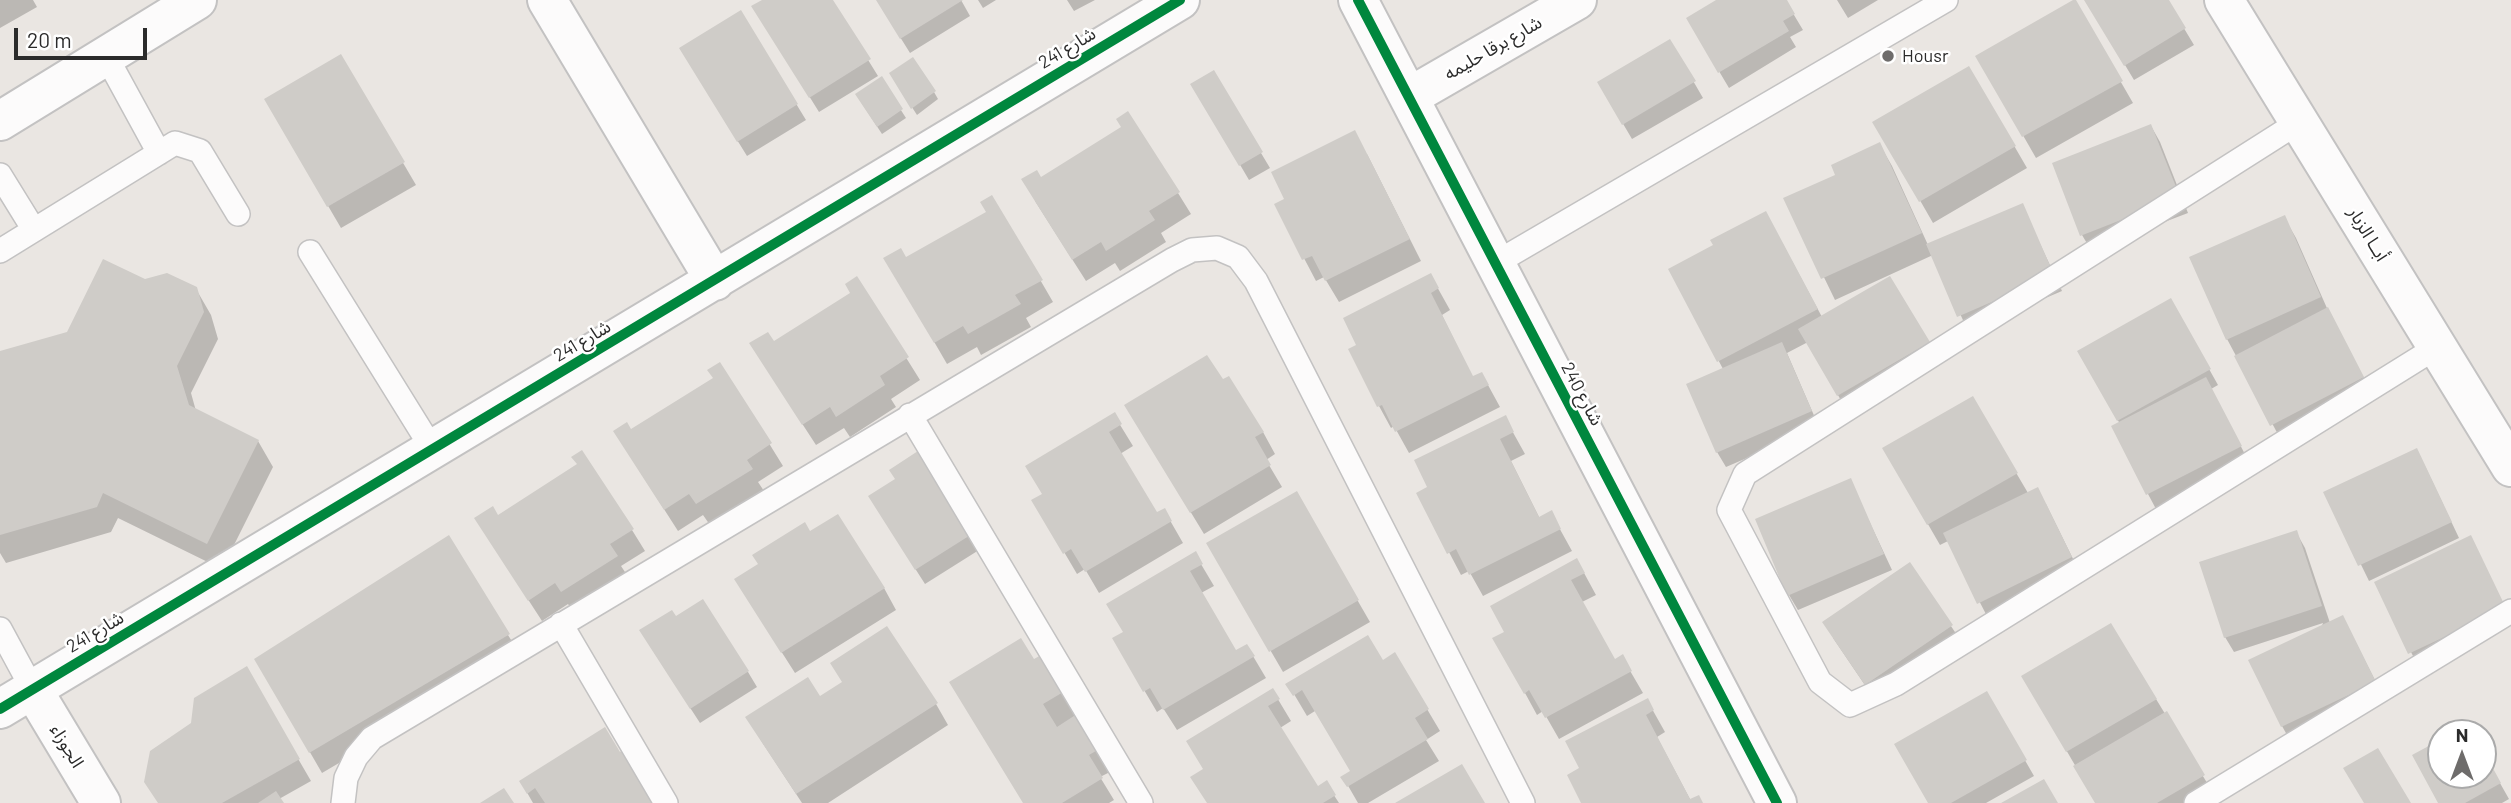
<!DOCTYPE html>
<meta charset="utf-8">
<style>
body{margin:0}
#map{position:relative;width:2511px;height:803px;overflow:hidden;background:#eae6e2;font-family:Barlow,sans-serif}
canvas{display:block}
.north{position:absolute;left:2427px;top:719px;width:70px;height:70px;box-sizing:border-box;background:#fff;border:2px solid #aaa;border-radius:50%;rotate:0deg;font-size:19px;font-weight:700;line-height:28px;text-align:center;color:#2b2b2b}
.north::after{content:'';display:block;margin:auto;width:24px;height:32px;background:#6e6c6b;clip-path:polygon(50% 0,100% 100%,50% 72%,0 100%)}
.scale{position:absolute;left:14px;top:28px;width:133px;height:32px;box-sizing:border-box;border:4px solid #2b2b2b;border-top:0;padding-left:9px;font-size:21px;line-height:24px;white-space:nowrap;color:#2b2b2b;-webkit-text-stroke:5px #fff;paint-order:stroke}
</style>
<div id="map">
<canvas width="2511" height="803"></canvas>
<div class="north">N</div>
<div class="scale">20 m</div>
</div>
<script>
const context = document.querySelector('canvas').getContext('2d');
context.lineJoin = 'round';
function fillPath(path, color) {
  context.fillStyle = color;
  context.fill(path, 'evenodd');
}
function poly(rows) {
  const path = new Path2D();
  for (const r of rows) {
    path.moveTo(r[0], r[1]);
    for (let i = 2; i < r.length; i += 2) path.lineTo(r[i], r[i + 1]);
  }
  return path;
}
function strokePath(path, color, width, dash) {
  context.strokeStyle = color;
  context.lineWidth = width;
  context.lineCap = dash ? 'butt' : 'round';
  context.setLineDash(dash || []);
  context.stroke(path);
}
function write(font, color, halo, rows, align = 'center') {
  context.font = font + ' Barlow,"Noto Sans Arabic",sans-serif';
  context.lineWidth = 5;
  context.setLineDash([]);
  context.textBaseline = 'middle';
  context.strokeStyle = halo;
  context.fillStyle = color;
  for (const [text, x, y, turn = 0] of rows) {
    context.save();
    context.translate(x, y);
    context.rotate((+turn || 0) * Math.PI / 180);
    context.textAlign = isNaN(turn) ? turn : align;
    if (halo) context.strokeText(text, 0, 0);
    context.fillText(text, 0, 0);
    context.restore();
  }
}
fillPath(poly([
 [0,0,33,0,37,7,0,28],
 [765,0,831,0,878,76,819,112,763,22],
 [877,0,961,0,970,16,910,53],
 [978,0,996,0,983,8],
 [1067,0,1095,0,1074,11],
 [1719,0,1785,0,1803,30,1790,37,1796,47,1729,88,1688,19],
 [1837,0,1878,0,1848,18],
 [2086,0,2167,0,2194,45,2134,80],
 [2074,1,2133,103,2036,158,1978,57],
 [740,12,806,120,747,156,690,64],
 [1670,41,1703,98,1632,139,1599,83],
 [341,57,416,185,341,228,266,100],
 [1969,68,2027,168,1933,223,1875,122],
 [1213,73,1270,168,1249,180,1193,85],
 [881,79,906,118,882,134,861,102],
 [895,81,934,92,938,99,917,115],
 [2151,126,2160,142,2188,213,2091,250,2082,235],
 [1880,145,1892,166,1928,245,2022,205,2062,291,1968,331,1933,255,1835,300,1786,199,1837,176],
 [1367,154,1421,261,1339,302,1324,277,1316,281,1276,205],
 [1178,193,1191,214,1161,233,1166,242,1120,271,1115,263,1086,281,1035,201],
 [992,197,1053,302,1026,318,1031,327,981,355,977,347,947,364,886,259,906,260,988,212],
 [2284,217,2296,238,2330,315,2372,393,2281,440,2227,339],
 [1778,235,1822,317,1890,278,1937,358,1847,411,1808,342,1787,353,1819,427,1726,467,1717,452,1723,369,1671,270],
 [1431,276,1450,310,1442,315,1473,378,1482,374,1500,407,1409,453,1394,426,1391,428,1379,406,1350,350,1359,346],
 [857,279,920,380,891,399,896,407,850,437,844,428,816,445,764,365,774,343,852,293],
 [144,281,196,289,211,315,218,339,191,393,196,411,258,441,273,467,222,569,118,518,111,532,6,563,0,553,0,353,68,333],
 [2171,301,2218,385,2211,389,2249,462,2156,509,2148,494,2120,424,2079,351],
 [720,364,783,466,758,482,764,491,710,525,703,515,678,531,628,453,631,432,714,379],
 [1972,398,2028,493,2046,504,2080,573,1988,618,1948,541,1940,545,1884,448],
 [1114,415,1133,446,1120,454,1156,515,1164,510,1183,543,1099,593,1085,569,1077,574,1034,501,1044,495],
 [1505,418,1525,454,1511,461,1540,519,1551,513,1572,551,1483,596,1469,571,1461,575,1418,493,1430,487],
 [1139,427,1263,432,1275,454,1266,460,1282,487,1204,534],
 [918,454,979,550,925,584,879,512,897,480],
 [2425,466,2459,538,2369,581,2326,493],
 [1850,480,1892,570,1798,610,1789,595],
 [1296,494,1370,622,1283,672,1208,543],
 [497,517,632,530,645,551,621,566,629,578,574,612,568,604,542,621,476,519],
 [2296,532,2305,548,2330,623,2343,617,2384,698,2291,742,2282,726,2323,623,2234,652,2225,637],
 [810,533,884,588,896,610,795,673,749,601],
 [1195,554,1214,586,1201,593,1235,652,1247,646,1266,678,1177,730,1163,708,1157,712,1114,639,1125,632],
 [1577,560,1596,595,1582,602,1614,661,1622,657,1643,693,1559,739,1543,711,1537,715,1495,638,1506,632],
 [1910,565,1961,641,1875,700,1833,638],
 [2376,582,2511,619,2511,625,2419,668],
 [675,619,748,672,757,687,700,723,650,646],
 [2111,625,2212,791,2192,803,2097,803,2023,676],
 [508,635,521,656,322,773,256,659],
 [1395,655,1440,731,1426,740,1439,761,1368,803,1358,803,1343,777,1352,772,1315,711,1307,716,1288,684,1383,662],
 [1042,657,1110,772,1100,777,1114,800,1109,803,1025,803,1033,661],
 [246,669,311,781,279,799,281,803,158,803,193,724],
 [1273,691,1291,721,1280,728,1317,789,1326,783,1339,803,1209,803,1205,770],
 [1987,694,2034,776,1986,803,1930,803],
 [820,699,936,704,948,725,828,803,802,803,760,739],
 [1647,700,1665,732,1657,737,1691,801,1702,803,1583,803,1581,769],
 [2441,748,2441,775,2483,775,2483,753,2509,799,2502,803,2440,803],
 [620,754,659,803,533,803,521,782]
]), '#0003');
fillPath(poly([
 [762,0,833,0,871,59,809,98,751,6],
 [876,0,963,0,900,39],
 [1716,0,1787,0,1795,14,1783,21,1789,31,1718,73,1686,18],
 [2073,0,2076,0,2123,81,2022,137,1975,56],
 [2084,0,2169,0,2186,28,2124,66],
 [741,10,798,104,737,142,679,48],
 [1670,39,1696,81,1622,125,1597,82],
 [341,54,405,162,327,207,264,99],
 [913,57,936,91,911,109,889,73],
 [1969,66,2016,146,1919,202,1872,122],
 [1214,70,1263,152,1239,166,1190,84],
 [882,76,903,109,877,127,855,94],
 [1128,111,1180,192,1149,211,1155,220,1106,251,1101,242,1072,260,1021,179,1037,170,1041,177,1121,127,1116,119],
 [2151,124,2180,197,2080,236,2052,163],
 [1355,130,1410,239,1325,281,1312,256,1302,260,1274,204,1284,199,1271,172],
 [1880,142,1922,233,1821,279,1783,198,1835,175,1831,165],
 [992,195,1043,280,1015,295,1021,304,968,334,963,326,934,343,883,258,901,248,906,257,986,212,980,202],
 [2023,203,2054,275,1957,317,1926,244],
 [1766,211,1818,309,1717,362,1668,269,1713,245,1710,240],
 [2285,215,2321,297,2226,340,2189,257],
 [103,259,145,279,167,273,197,287,204,312,177,366,189,405,259,440,207,544,103,493,97,507,0,535,0,351,67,332],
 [1431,273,1439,288,1431,293,1473,376,1482,372,1489,385,1395,432,1382,405,1377,407,1348,349,1356,345,1343,318],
 [857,276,909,357,880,376,885,385,836,417,830,407,802,425,749,343,768,332,774,341,850,293,845,284],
 [1890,276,1930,342,1837,396,1798,329],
 [2171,298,2211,369,2117,421,2077,351],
 [2328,307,2364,377,2270,426,2234,356],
 [1782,342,1812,411,1716,453,1686,384],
 [1207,355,1223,379,1229,376,1264,432,1255,437,1271,465,1190,513,1124,405],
 [720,362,772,443,747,460,753,469,696,504,689,494,664,510,613,431,627,422,631,429,713,378,707,370],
 [2206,377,2242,446,2146,495,2111,426],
 [1973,396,2018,473,1927,525,1882,448],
 [1115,412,1122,424,1109,432,1157,512,1165,508,1172,521,1085,572,1071,549,1063,554,1031,500,1042,494,1025,466],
 [1506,415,1514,432,1500,439,1539,517,1552,510,1561,529,1469,575,1456,549,1447,554,1416,493,1427,487,1414,460],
 [2417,448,2452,522,2358,566,2323,492],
 [582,450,634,529,610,544,618,556,561,592,555,583,528,601,474,518,493,506,498,515,577,464,571,457],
 [918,451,972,534,915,570,868,496,895,479,889,470],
 [1851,478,1884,554,1787,596,1755,519],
 [2038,487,2072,557,1977,604,1943,533],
 [1297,491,1359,600,1269,652,1206,543],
 [838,514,885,588,781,653,734,579,758,564,752,555,805,522,810,531],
 [2297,530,2322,606,2224,638,2199,562],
 [449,535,510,634,309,753,254,659],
 [2471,535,2506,608,2408,654,2374,582],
 [1196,551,1203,564,1190,571,1236,650,1247,644,1255,656,1163,710,1150,688,1143,692,1112,638,1123,632,1106,604],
 [1577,558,1585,573,1571,580,1615,659,1623,654,1632,671,1545,718,1529,690,1524,694,1492,638,1504,632,1490,606],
 [1910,562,1953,625,1865,685,1822,622],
 [703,599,749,671,690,709,639,630,672,610,676,616],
 [2343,615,2376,682,2281,727,2248,660],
 [2111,623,2157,699,2066,752,2021,676],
 [887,626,938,703,796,794,745,717,808,677,820,696,842,682,830,663],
 [1368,635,1383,660,1395,652,1429,709,1415,718,1428,739,1347,787,1340,777,1350,771,1302,690,1293,696,1285,684],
 [1021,638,1034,659,1043,654,1065,691,1043,704,1057,727,1077,714,1099,749,1089,755,1103,778,1062,803,1023,803,949,682],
 [247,666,300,759,222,803,158,803,144,782,150,751,191,723,194,698],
 [1273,688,1280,699,1268,706,1318,786,1327,780,1336,795,1323,803,1207,803,1190,777,1203,769,1186,741],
 [1987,691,2027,760,1951,803,1928,803,1894,744],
 [1648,698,1654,710,1646,715,1690,799,1699,795,1703,803,1581,803,1567,775,1579,768,1565,741],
 [2167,711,2205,775,2157,803,2095,803,2073,766],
 [605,727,620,752,626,748,661,803,545,803,535,788,527,794,519,781],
 [2438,741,2441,745,2441,775,2483,775,2483,750,2501,783,2465,803,2438,803,2412,755],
 [2378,748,2411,803,2364,803,2343,768],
 [1462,764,1485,803,1395,803],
 [2044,779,2058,803,2001,803],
 [504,788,514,803,480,803],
 [276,791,284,803,258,803]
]), '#cfccc8');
const lane = poly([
 [106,56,159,153],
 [2299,122,1745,474,1729,510,1820,682,1850,705,1896,684,2437,347],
 [0,175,34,230],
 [0,251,175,143,200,151,238,214],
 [310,252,433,450],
 [1494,264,1946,0],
 [910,415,1141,803],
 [561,624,666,803],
 [0,629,33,690],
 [343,803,346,778,356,757,372,738,1172,260,1192,250,1217,248,1238,257,1256,281,1523,803],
 [2196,803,2511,611]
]);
const street = poly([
 [547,0,715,281],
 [1358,0,1777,803],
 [2224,0,2511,467],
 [1409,97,1577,0],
 [0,121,197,0],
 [33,690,101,803],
 [0,709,1180,0]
]);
strokePath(lane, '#c3c2c2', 26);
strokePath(street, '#c3c2c2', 42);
strokePath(lane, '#fcfbfb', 23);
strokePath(street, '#fcfbfb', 38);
strokePath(poly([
 [1358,0,1777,803],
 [0,709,1180,0]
]), '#00873e', 10);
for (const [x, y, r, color] of [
 [1888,56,7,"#6e6c6b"]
]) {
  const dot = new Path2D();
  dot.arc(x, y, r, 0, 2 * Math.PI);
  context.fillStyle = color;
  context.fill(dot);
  strokePath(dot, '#fff', 2.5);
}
write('18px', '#2b2b2b', '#fff', [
 ["شارع 241",1067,48,-31],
 ["شارع برقا حليمه",1493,48,-30],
 ["أبــا الزبار",2368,234,59],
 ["شارع 241",582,341,-31],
 ["شارع 240",1582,394,62],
 ["شارع 241",95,632,-31],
 ["الجوزاء",67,746,59]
]);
write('18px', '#2b2b2b', '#fff', [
 ["Housr",1902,56]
], 'left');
</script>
